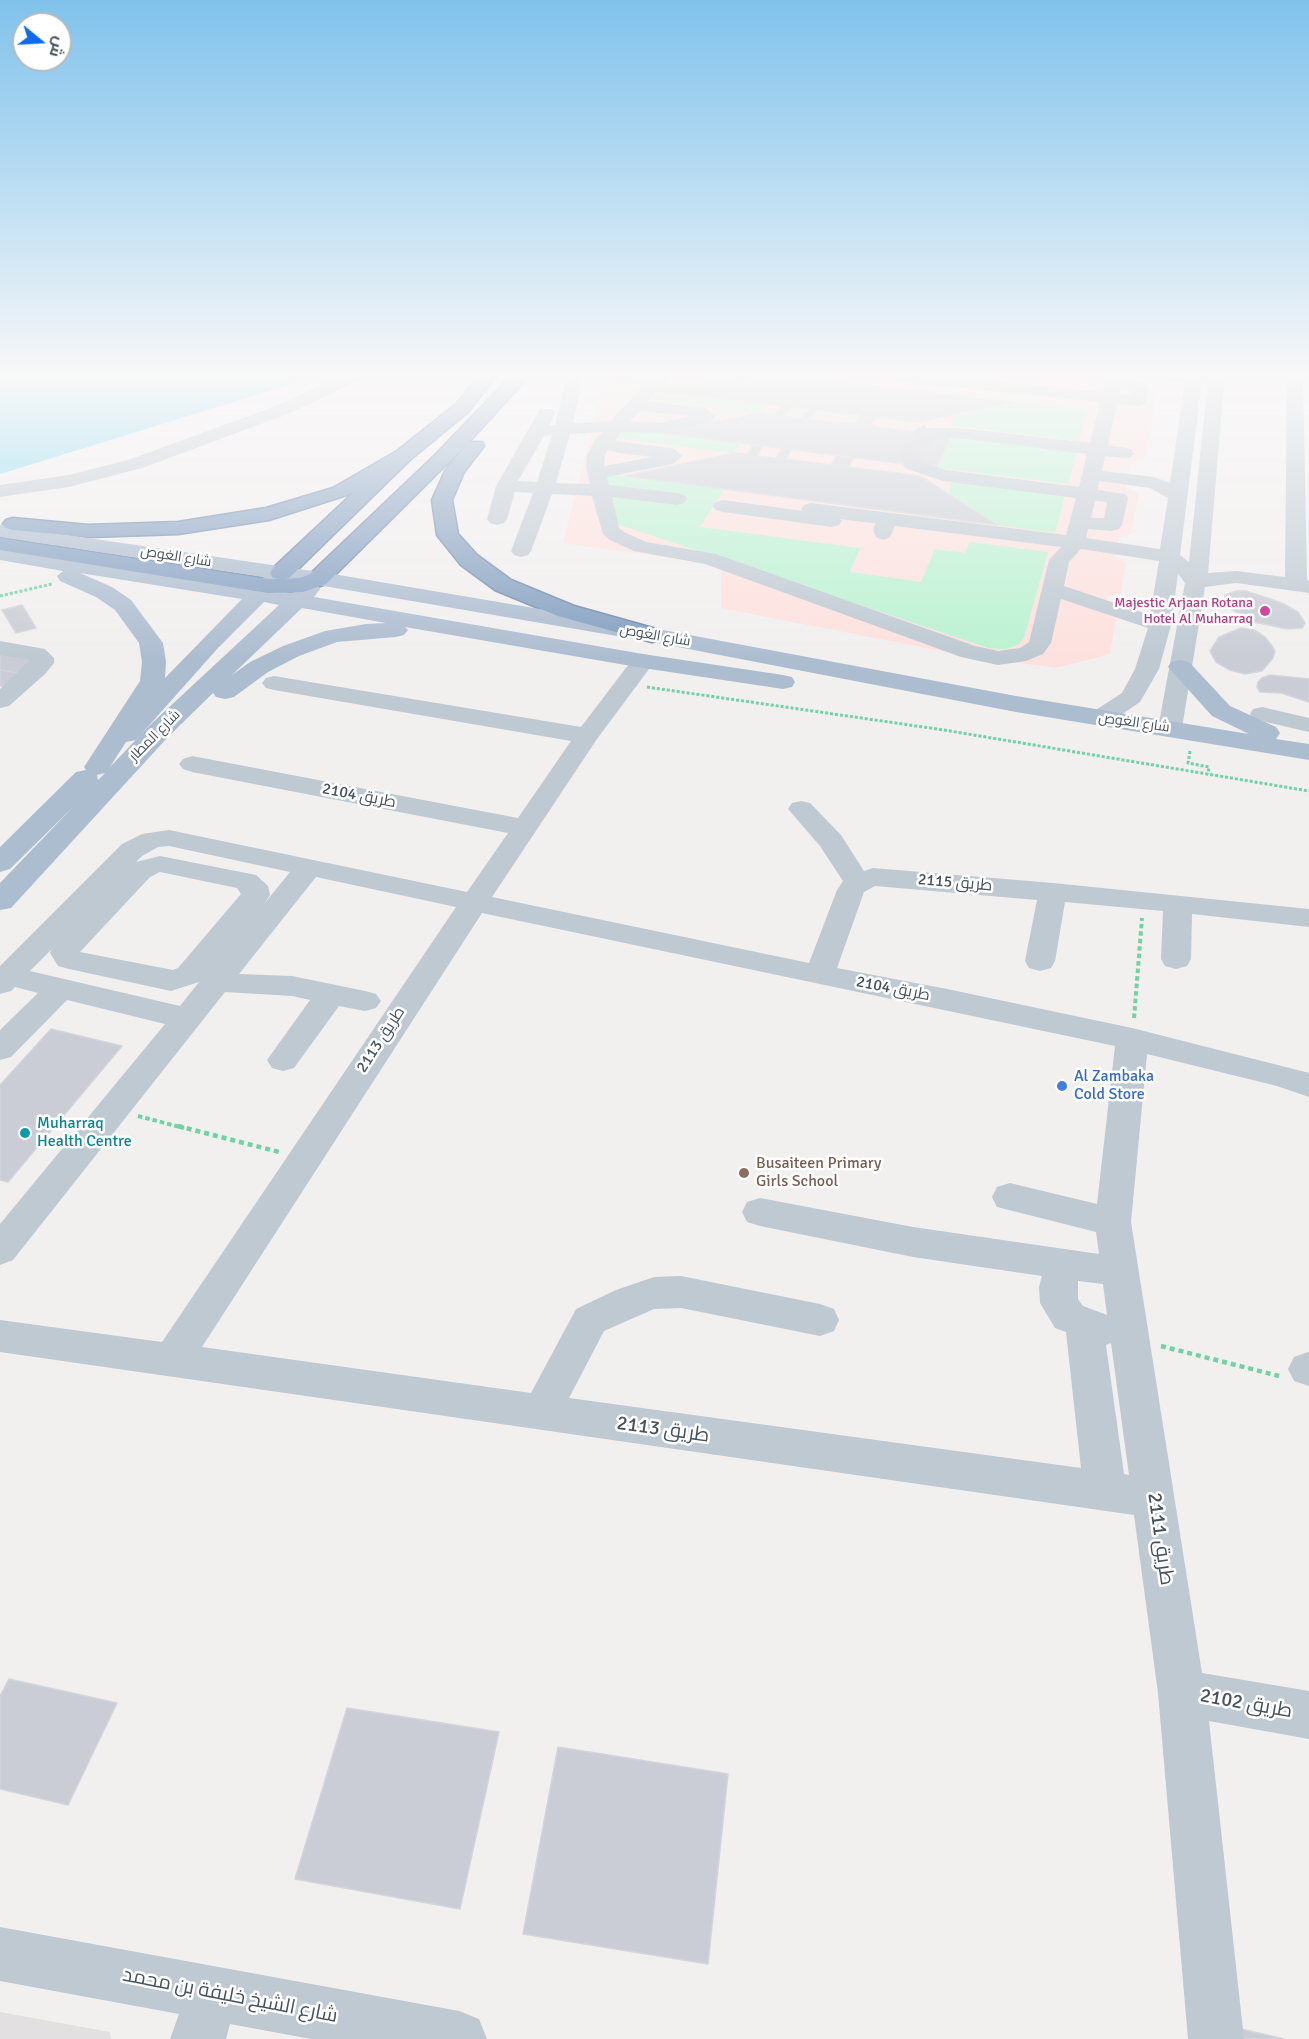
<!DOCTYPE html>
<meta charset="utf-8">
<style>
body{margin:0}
#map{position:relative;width:1309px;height:2039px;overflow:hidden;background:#f2efef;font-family:Signika,Cairo,sans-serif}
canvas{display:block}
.north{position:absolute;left:12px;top:12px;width:60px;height:60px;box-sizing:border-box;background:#fff;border:2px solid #b5babf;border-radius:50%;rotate:108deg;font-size:16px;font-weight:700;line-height:24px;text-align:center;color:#46525e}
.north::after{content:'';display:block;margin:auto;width:21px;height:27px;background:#0d69ed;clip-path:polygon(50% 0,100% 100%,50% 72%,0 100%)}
</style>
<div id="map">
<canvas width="1309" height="2039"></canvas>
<div class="north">ش</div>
</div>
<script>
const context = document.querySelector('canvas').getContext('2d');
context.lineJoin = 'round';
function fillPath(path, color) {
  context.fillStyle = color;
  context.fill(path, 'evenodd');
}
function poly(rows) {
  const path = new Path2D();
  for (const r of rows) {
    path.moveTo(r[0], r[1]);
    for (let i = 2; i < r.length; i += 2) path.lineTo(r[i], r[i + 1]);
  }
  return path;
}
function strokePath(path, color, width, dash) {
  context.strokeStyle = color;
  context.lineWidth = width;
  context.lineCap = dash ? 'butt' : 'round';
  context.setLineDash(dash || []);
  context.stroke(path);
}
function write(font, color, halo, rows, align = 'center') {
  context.font = font + ' Signika,Cairo,sans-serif';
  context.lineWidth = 5;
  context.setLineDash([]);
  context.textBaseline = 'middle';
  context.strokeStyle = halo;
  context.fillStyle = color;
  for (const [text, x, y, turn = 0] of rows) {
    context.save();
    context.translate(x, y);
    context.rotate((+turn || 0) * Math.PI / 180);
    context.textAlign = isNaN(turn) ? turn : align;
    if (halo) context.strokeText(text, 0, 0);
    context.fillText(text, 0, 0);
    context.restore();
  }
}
fillPath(poly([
 [0,2012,110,2032,111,2039,0,2039]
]), '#e3e0e1');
fillPath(poly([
 [604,373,1150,373,1148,381,1158,385,1145,458,1132,461,1126,487,1139,494,1131,534,1119,538,1115,557,1126,562,1121,593,1108,596,1105,613,1116,619,1110,654,1056,668,962,655,721,608,721,565,563,543,603,387]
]), '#fde1de');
fillPath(poly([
 [655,391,766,404,760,413,648,399],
 [1013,402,1087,410,1079,441,950,425,956,414],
 [620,428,740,444,734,453,612,438],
 [951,436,1077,451,1068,484,936,468],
 [606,474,724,489,700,527,860,548,850,572,921,582,935,549,965,553,970,542,1048,552,1024,638,1018,645,1005,649,989,648,620,525,616,522],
 [952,481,1065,495,1055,533,997,525,948,494]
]), '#baf2d1');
fillPath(poly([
 [0,373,308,373,289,385,0,474]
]), '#84d8f2');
const building = poly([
 [787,376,1013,402,919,422,876,417,871,426,855,424,860,415,817,410,811,419,802,418,808,409,790,407,784,416,774,415,781,406,690,395,787,376],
 [760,413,951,436,936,468,660,433,760,413],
 [753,445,763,446,757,456,776,458,782,449,791,450,786,459,831,465,837,455,854,458,848,467,920,476,997,525,625,476,734,453,747,454,753,445],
 [1236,591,1246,591,1282,603,1298,612,1305,623,1302,628,1287,629,1254,622,1231,609,1224,603,1225,595,1236,591],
 [22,605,36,628,16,633,2,610,22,605],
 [1241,628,1254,630,1265,637,1272,646,1275,651,1273,658,1262,671,1245,674,1230,670,1216,662,1210,651,1219,637,1241,628],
 [0,654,29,658,33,665,23,674,0,670,0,654],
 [0,670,23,674,7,687,0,686,0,670],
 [1270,675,1309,679,1309,702,1281,693,1260,692,1257,687,1258,682,1262,678,1270,675],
 [51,1029,122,1046,8,1182,0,1180,0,1085,51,1029],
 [9,1679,117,1703,68,1805,0,1789,0,1696,9,1679],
 [347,1708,499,1732,460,1909,295,1879,347,1708],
 [558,1747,728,1774,708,1964,523,1934,558,1747],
 [1224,2025,1284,2039,1225,2039,1224,2025]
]);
fillPath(building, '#cacdd5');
strokePath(building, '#d2d5db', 1.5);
strokePath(poly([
 [914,465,909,454,916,440,929,433]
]), '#c7c8cb', 19, [19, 9]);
const highway = poly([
 [482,373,499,373,468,412,411,459,289,578,284,579,300,578,310,574,434,456,514,373,532,373,469,442,482,442,484,446,464,472,452,500,458,534,477,555,511,580,574,606,660,630,664,635,660,640,652,642,558,616,495,590,461,565,437,535,432,500,445,471,466,445,326,584,303,592,268,593,0,550,0,538,268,579,278,579,273,578,270,573,273,568,353,493,269,520,178,534,88,537,13,530,6,528,3,524,6,520,13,518,88,525,178,522,266,508,333,488,397,451,456,404,482,373]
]);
strokePath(highway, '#6e8aad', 3);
strokePath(poly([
 [0,596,52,584],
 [647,687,944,730,1309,791],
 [1190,751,1188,763,1209,767,1208,774]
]), '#70d2a5', 3, [3, 2]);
strokePath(poly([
 [1134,1018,1142,918],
 [138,1116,184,1128]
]), '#70d2a5', 4, [4.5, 3]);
strokePath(poly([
 [178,1126,279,1152],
 [1161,1346,1279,1376]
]), '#70d2a5', 4.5, [5, 4]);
fillPath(poly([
 [348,373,370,373,368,376,288,414,142,468,69,487,0,497,0,485,69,475,128,460,276,406,348,373],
 [568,373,584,373,573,423,611,421,644,385,619,382,612,373,653,377,656,373,673,373,665,383,694,385,726,377,731,373,755,373,738,385,694,395,656,392,648,401,705,408,716,416,710,423,660,433,621,432,615,441,669,448,675,449,682,456,673,464,607,477,609,485,677,493,684,495,687,499,684,503,677,505,612,497,619,528,624,532,646,542,716,554,975,646,998,651,1020,648,1029,642,1049,560,1061,547,840,519,842,521,839,525,832,527,723,512,716,510,713,506,716,502,723,500,803,511,801,509,804,505,811,503,1066,535,1076,498,943,481,907,469,905,465,907,461,914,459,946,470,1079,487,1087,454,959,438,929,438,923,437,920,433,923,429,929,428,959,428,1090,443,1100,402,865,378,857,373,914,373,1103,392,1108,373,1124,373,1123,379,1146,383,1148,387,1146,401,1143,405,1137,406,1117,404,1108,445,1131,449,1134,453,1131,457,1125,458,1105,456,1102,471,1154,477,1170,483,1185,383,1141,378,1133,373,1225,373,1208,573,1236,571,1285,577,1287,373,1303,373,1307,580,1309,581,1309,593,1236,583,1205,587,1182,728,1179,733,1170,735,1161,733,1158,728,1185,583,1178,574,1171,625,1159,669,1140,702,1109,723,1100,725,1091,723,1088,718,1091,713,1122,693,1135,669,1148,628,1061,599,1051,643,1043,654,1026,661,998,665,961,657,705,564,634,551,610,540,603,534,592,496,552,494,531,551,528,555,521,557,514,555,511,551,533,493,515,492,507,519,504,523,497,525,490,523,487,519,496,486,540,409,552,409,555,413,550,425,555,425,568,373],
 [1208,380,1189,562,1180,555,1202,381,1208,380],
 [1121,389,1131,391,1130,395,1119,394,1121,389],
 [640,411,691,416,660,423,630,421,640,411],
 [603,432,596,439,587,455,586,467,590,484,556,483,570,434,603,432],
 [552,435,537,482,518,481,544,436,552,435],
 [608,450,620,453,653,457,604,466,605,455,608,450],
 [1099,481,1150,488,1168,498,1160,549,1086,538,1088,529,1112,531,1119,529,1122,525,1128,498,1125,494,1098,490,1099,481],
 [1095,501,1107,502,1104,518,1091,518,1095,501],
 [1081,549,1159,561,1150,615,1064,586,1069,562,1081,549],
 [0,641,45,649,54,658,54,663,45,674,9,706,0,708,0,689,30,660,0,655,0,641],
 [643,654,651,656,655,661,597,739,492,897,809,963,837,890,843,881,820,846,788,809,792,803,801,801,810,803,841,835,864,871,873,868,1053,883,1309,909,1309,927,1192,914,1191,959,1187,966,1176,969,1165,966,1161,959,1163,911,1065,902,1055,961,1051,968,1040,971,1029,968,1025,961,1037,900,875,886,864,892,837,968,947,989,1132,1028,1309,1073,1309,1097,1277,1086,1147,1054,1131,1222,1202,1673,1309,1691,1309,1739,1209,1721,1244,2039,1188,2039,1158,1693,1134,1515,0,1352,0,1320,162,1342,456,907,316,877,239,974,292,976,365,991,376,994,381,1001,376,1008,365,1011,339,1006,294,1068,283,1071,272,1068,267,1060,310,1000,292,996,225,992,13,1260,0,1265,0,1224,165,1024,67,1000,11,1057,0,1060,0,1030,38,993,15,987,11,991,0,994,0,966,122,844,142,834,169,830,467,892,508,833,192,772,183,769,179,764,183,759,192,756,518,818,571,741,274,690,266,688,262,683,266,678,274,676,581,727,635,656,643,654],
 [169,846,290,872,264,904,270,895,268,886,256,875,160,856,136,862,142,856,158,847,169,846],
 [160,872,237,888,241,894,178,968,173,970,80,952,150,877,160,872],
 [482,913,1115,1046,1097,1204,1010,1183,997,1187,992,1197,997,1207,1096,1232,1099,1254,913,1227,760,1198,747,1202,742,1212,747,1222,760,1226,913,1257,1042,1276,1039,1287,1040,1303,1055,1328,1066,1332,1081,1468,569,1398,604,1331,654,1309,681,1308,820,1336,834,1331,839,1320,834,1309,820,1304,681,1276,654,1277,616,1290,576,1309,531,1393,202,1347,482,913],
 [52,949,50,953,58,966,69,969,171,991,199,982,180,1006,30,971,52,949],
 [1078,1281,1103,1284,1107,1315,1083,1306,1078,1299,1078,1281],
 [1111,1343,1129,1475,1124,1474,1106,1345,1111,1343],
 [1262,707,1309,718,1309,732,1253,719,1250,714,1253,709,1262,707],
 [1308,1352,1309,1352,1309,1386,1294,1381,1288,1369,1294,1357,1308,1352],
 [0,1927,459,2011,479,2019,487,2039,311,2039,230,2024,226,2039,170,2039,179,2014,0,1981,0,1927]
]), '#bec9d2');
fillPath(poly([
 [0,525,333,574,652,628,1016,696,1249,734,1212,716,1168,667,1171,662,1180,660,1189,662,1230,706,1276,727,1280,733,1276,739,1309,744,1309,760,1016,712,652,642,318,585,320,589,314,597,643,654,783,675,792,677,795,682,792,687,783,689,643,668,405,627,408,630,404,635,396,637,337,642,299,656,268,672,234,697,225,699,216,697,213,693,168,737,11,908,0,910,0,883,73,807,10,869,0,872,0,847,76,772,86,770,84,767,140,681,142,662,139,643,115,610,96,597,60,581,57,576,63,571,0,560,0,548,254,587,264,577,0,537,0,525],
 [80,573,242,599,165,678,166,662,163,643,131,600,112,587,80,573],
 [282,580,305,583,292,593,276,591,283,582,282,580],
 [264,602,279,605,150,725,110,767,126,742,136,740,218,648,264,602],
 [302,608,386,623,366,624,325,631,283,646,250,662,232,675,302,608],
 [105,773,98,780,97,775,105,773]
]), '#adbdd0');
fillPath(highway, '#839fc1');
strokePath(poly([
 [883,530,885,525]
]), '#bec9d2', 19);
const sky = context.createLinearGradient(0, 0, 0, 659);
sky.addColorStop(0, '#80c2ec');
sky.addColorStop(0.57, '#f9f8f8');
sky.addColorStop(1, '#f9f8f800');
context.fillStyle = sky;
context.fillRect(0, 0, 1309, 659);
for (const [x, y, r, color] of [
 [1265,611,6,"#d1479c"],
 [1062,1086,6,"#3f7fe0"],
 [25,1133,6,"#0f9aa8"],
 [744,1173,6,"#8d6e63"]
]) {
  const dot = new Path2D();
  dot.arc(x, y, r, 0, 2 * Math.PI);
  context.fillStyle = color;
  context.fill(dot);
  strokePath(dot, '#fff', 2);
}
write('14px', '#46525e', '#fff', [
 ["شارع الغوص",176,557,9],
 ["شارع الغوص",655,636,10],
 ["شارع الغوص",1134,723,8],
 ["شارع المطار",155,736,-45]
]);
write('14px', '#b23c85', '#fff', [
 ["Majestic Arjaan Rotana",1253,603],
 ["Hotel Al Muharraq",1253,619]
], 'right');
write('16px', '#46525e', '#fff', [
 ["طريق 2104",359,796,11],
 ["طريق 2115",955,883,5],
 ["طريق 2104",893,989,11],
 ["طريق 2113",381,1040,-57]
]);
write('16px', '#366cbe', '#fff', [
 ["Al Zambaka",1074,1077],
 ["Cold Store",1074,1095]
], 'left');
write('16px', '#0d838f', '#fff', [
 ["Muharraq",37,1124],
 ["Health Centre",37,1142]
], 'left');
write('16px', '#785e54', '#fff', [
 ["Busaiteen Primary",756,1164],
 ["Girls School",756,1182]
], 'left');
write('20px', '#46525e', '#fff', [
 ["طريق 2113",663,1430,8],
 ["طريق 2111",1160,1539,82],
 ["طريق 2102",1246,1704,10],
 ["شارع الشيخ خليفة بن محمد",230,1996,11]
]);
</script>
